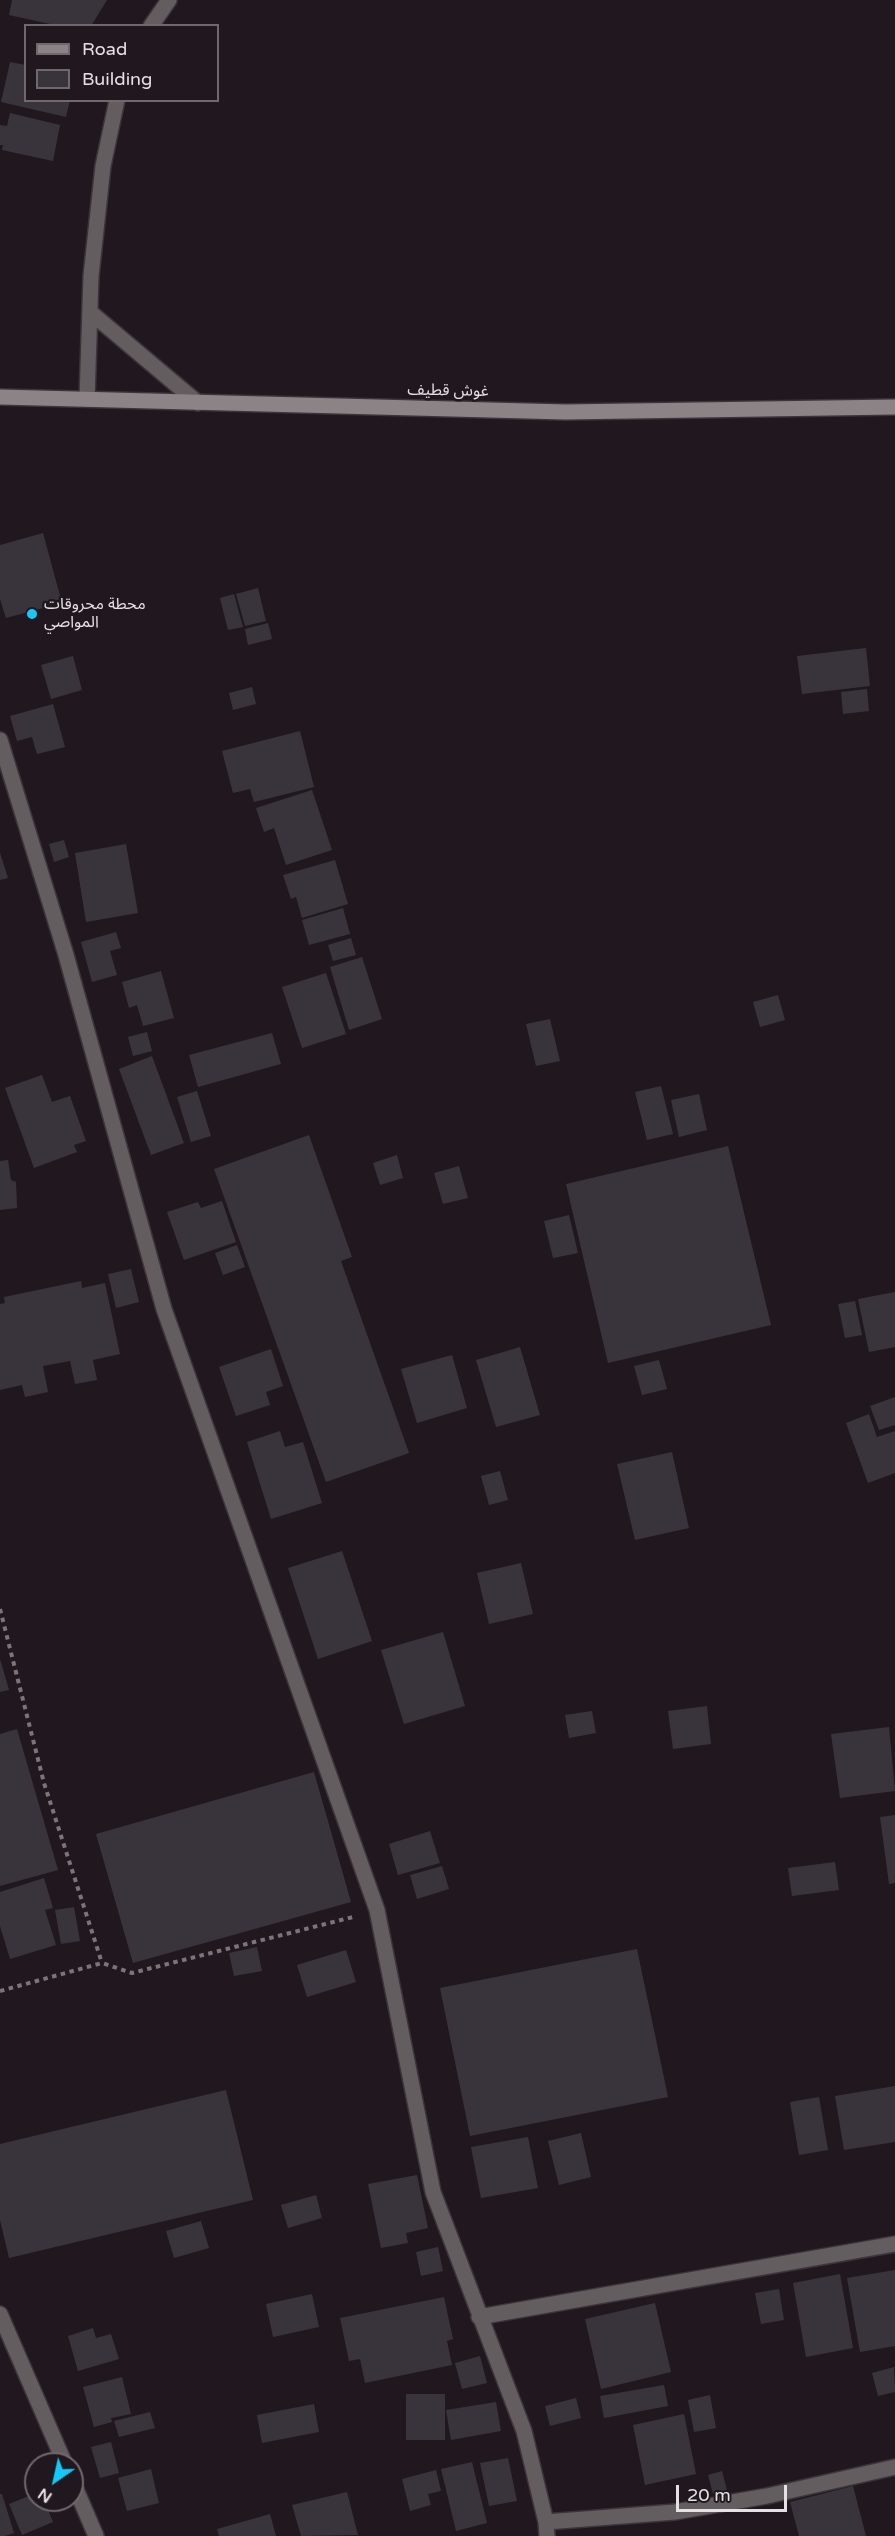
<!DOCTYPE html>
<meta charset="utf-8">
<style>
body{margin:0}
#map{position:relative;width:895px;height:2536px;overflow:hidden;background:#20181e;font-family:"Varela Round",sans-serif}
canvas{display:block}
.legend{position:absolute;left:24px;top:24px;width:195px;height:78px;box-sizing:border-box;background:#20181e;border:2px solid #6f686d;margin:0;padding:8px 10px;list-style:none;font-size:18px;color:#e5e0e4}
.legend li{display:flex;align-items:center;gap:12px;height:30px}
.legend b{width:30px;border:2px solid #6f686d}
.north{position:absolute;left:24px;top:2452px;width:60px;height:60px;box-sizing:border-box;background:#20181e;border:2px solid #6f686d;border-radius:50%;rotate:214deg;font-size:16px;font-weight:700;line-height:24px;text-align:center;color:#e5e0e4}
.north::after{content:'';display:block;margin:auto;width:21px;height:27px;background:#11cafb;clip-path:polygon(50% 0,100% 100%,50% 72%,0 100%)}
.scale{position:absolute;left:676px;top:2485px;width:111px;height:27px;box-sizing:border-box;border:3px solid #e5e0e4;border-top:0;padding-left:8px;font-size:18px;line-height:21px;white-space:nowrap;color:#e5e0e4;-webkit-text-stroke:4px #20181e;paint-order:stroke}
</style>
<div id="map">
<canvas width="895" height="2536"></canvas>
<ul class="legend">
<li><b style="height:8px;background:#8c8386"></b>Road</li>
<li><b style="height:16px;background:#39343c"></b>Building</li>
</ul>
<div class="north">N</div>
<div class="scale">20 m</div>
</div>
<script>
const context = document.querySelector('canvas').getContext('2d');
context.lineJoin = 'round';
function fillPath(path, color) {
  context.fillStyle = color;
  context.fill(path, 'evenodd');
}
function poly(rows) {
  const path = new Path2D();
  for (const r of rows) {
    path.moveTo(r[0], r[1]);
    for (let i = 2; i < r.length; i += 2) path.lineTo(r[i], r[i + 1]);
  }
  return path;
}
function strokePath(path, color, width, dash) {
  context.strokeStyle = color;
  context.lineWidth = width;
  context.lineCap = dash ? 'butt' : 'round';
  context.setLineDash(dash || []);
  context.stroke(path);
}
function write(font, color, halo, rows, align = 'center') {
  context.font = font + ' "Varela Round","Noto Sans Arabic",sans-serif';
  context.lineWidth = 5;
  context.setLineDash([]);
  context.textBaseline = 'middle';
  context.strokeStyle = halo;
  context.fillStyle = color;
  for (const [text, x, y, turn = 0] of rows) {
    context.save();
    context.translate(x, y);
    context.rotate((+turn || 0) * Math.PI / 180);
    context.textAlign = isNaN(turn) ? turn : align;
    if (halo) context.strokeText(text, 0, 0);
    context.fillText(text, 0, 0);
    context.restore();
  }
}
fillPath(poly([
 [12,0,107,0,91,26,59,26,9,15],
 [10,62,26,65,26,100,70,100,66,117,1,102],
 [10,113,60,125,53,161,2,150,3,145,0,145,0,125,7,126],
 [43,533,62,603,6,618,0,599,0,545],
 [258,588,266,621,245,626,236,594],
 [234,594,243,627,228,630,220,598],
 [268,623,272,639,248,645,245,629],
 [866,648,870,686,802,694,797,656],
 [73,656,82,690,51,699,41,665],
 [252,687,256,704,233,710,229,693],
 [867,689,869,711,843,714,841,692],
 [53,704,65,747,37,754,32,737,17,741,10,716],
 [300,731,314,787,254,802,250,789,233,793,222,751],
 [312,790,332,850,286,865,274,828,264,832,256,808],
 [64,840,69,857,54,862,49,844],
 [126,844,138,913,86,922,75,853],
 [0,853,8,878,0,880],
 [335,860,348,904,302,918,296,897,291,899,283,875],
 [343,908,350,934,309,945,302,920],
 [116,932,121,948,110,951,117,975,92,982,81,942],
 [351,938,356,955,333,961,328,945],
 [362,957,382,1019,349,1030,330,967],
 [161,971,174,1018,143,1026,137,1005,129,1008,122,982],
 [326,973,346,1034,302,1048,282,987],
 [778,995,785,1020,760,1027,753,1002],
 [550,1019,560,1061,536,1066,526,1024],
 [147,1032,152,1051,133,1056,128,1037],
 [272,1033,281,1064,198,1087,189,1055],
 [152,1056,184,1143,151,1155,119,1069],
 [42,1075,52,1102,70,1096,86,1141,74,1145,77,1152,34,1168,5,1088],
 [661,1086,673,1134,647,1140,635,1092],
 [197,1091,211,1136,191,1142,177,1097],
 [699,1094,707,1130,679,1137,671,1100],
 [309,1135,352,1257,341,1261,409,1453,326,1482,214,1169],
 [728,1146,771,1325,608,1363,566,1184],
 [397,1155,403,1178,380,1185,373,1163],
 [8,1160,11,1180,16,1182,17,1208,0,1210,0,1161],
 [459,1166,468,1198,443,1204,434,1173],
 [222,1201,236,1242,184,1260,167,1212,198,1202,201,1208],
 [569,1215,578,1253,553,1258,544,1221],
 [237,1245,245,1267,223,1275,215,1253],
 [131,1269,139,1302,116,1308,108,1274],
 [81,1281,82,1288,105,1283,120,1354,93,1360,97,1380,75,1384,70,1361,43,1366,48,1392,25,1397,22,1385,0,1390,0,1304,5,1303,4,1297],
 [895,1292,895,1347,869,1352,858,1299],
 [855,1301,862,1335,845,1338,838,1304],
 [520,1347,540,1415,496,1427,476,1360],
 [271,1349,283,1386,266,1392,270,1405,236,1416,219,1367],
 [452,1355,467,1408,417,1423,401,1369],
 [659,1360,667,1389,642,1395,634,1366],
 [895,1397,895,1425,879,1430,870,1406],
 [869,1414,877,1437,895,1431,895,1473,868,1483,846,1423],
 [280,1431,285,1447,303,1442,322,1503,271,1519,247,1442],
 [672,1452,689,1528,635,1540,617,1464],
 [500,1471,508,1500,489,1505,481,1476],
 [342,1551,372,1641,318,1659,288,1568],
 [521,1563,533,1614,489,1624,477,1573],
 [443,1632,465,1706,404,1724,381,1650],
 [0,1659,9,1690,0,1692],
 [707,1706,711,1744,673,1749,668,1711],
 [592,1711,596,1733,569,1738,565,1715],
 [889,1727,895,1791,840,1798,831,1734],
 [17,1729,58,1870,0,1886,0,1734],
 [314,1772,351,1902,133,1963,96,1834],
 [895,1815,895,1883,889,1884,880,1817],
 [430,1831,440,1863,398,1875,389,1844],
 [835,1862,839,1890,792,1896,788,1868],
 [442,1866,449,1889,417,1899,410,1875],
 [44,1878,53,1908,45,1910,56,1945,10,1959,0,1926,0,1892],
 [74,1907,80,1941,61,1944,55,1910],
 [257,1947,262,1971,234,1976,229,1953],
 [637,1949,668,2097,470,2136,440,1988],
 [346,1950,356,1982,307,1997,297,1965],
 [895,2086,895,2142,844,2150,835,2096],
 [226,2090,253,2200,9,2258,0,2220,0,2144],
 [819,2097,828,2150,799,2155,790,2102],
 [581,2133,591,2177,559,2185,548,2141],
 [528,2137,538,2188,481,2198,471,2147],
 [417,2175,428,2228,406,2233,408,2243,381,2248,368,2184],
 [316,2195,322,2218,288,2228,281,2205],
 [201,2221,209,2248,174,2258,166,2231],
 [438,2247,443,2271,421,2276,416,2252],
 [895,2270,895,2346,860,2352,847,2278],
 [840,2274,853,2348,806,2357,793,2283],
 [779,2289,784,2320,761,2324,755,2293],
 [312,2294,319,2327,273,2337,266,2304],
 [444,2297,453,2339,447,2341,452,2365,365,2383,360,2359,349,2361,340,2318],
 [655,2303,671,2372,601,2389,585,2319],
 [93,2328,96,2338,111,2334,119,2359,78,2371,68,2336],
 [480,2356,487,2383,462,2389,455,2363],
 [894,2367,895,2392,878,2396,872,2373],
 [122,2377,131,2414,111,2418,112,2422,94,2427,83,2387],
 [664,2385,668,2406,604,2418,600,2396],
 [406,2394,445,2394,445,2440,406,2440],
 [710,2395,716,2428,694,2432,688,2400],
 [576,2398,581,2418,550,2426,545,2406],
 [496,2402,501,2431,451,2440,446,2410],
 [314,2404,319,2432,262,2443,257,2415],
 [150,2412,155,2428,119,2437,114,2421],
 [684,2414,696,2474,645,2485,633,2425],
 [111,2442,119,2473,100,2478,91,2447],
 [508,2458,517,2501,489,2506,480,2463],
 [472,2462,487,2523,456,2531,441,2469],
 [151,2469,159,2503,127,2511,118,2478],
 [436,2470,441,2491,428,2494,431,2505,410,2511,402,2479],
 [722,2471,727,2490,713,2494,708,2475],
 [853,2486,866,2536,799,2536,790,2502],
 [347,2492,358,2535,301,2536,292,2505],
 [36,2493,36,2500,44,2500,53,2522,22,2535,9,2504],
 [0,2494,2,2494,14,2533,5,2536,0,2536],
 [270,2514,276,2536,219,2536,217,2529]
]), '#39343c');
const minor = poly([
 [151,26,169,0],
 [90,312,198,403],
 [87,399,91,276,103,166,117,100],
 [0,740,66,955,164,1309,377,1910,433,2192,524,2431,546,2522,547,2536],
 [0,2314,65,2464],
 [479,2317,895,2244],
 [72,2480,96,2536],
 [546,2522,675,2512,767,2496,895,2467]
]);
const secondary = poly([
 [0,397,565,412,895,407]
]);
strokePath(minor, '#3c343a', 18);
strokePath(secondary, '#3c343a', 18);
strokePath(poly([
 [0,1609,44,1783,102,1963],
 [0,1991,102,1963,132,1973,353,1917]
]), '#7b7479', 4, [4.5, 4.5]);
strokePath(minor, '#635d5f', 15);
strokePath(secondary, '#8c8386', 15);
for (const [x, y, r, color] of [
 [32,614,6,"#11cafb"]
]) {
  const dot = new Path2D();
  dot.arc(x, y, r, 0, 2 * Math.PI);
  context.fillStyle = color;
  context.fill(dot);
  strokePath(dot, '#20181e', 2);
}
write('16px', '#e5e0e4', '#20181e', [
 ["غوش قطيف",448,391,1]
]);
write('16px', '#e5e0e4', '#20181e', [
 ["محطة محروقات",44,605],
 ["المواصي",44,623]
], 'left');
</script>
